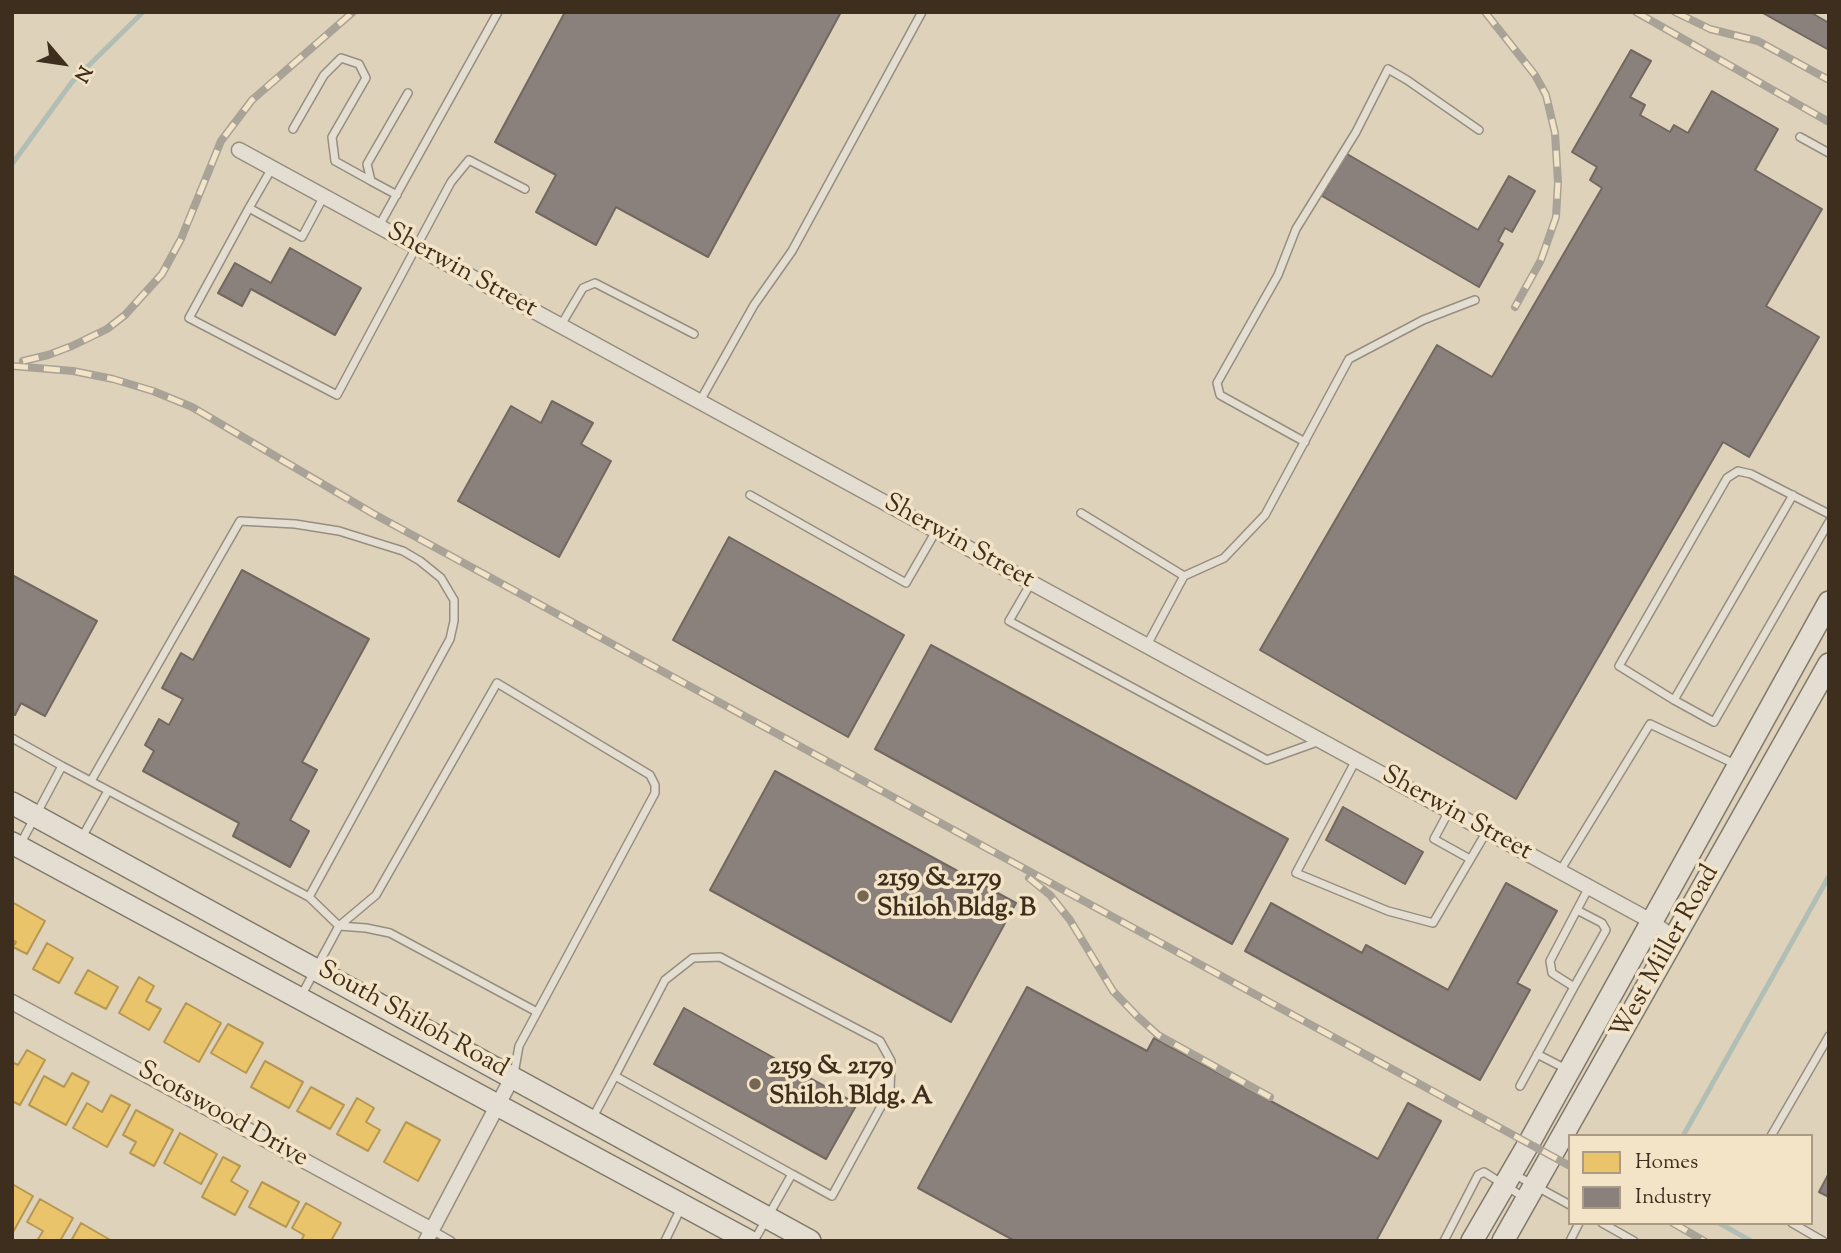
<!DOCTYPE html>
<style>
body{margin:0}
#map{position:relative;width:1841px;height:1253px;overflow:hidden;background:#ded2ba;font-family:"Sorts Mill Goudy",serif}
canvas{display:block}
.frame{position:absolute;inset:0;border:14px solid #3e2e1d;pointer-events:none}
.legend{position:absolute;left:1568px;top:1134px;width:245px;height:91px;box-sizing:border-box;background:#f3e4c8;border:2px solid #ab9b84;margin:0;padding:9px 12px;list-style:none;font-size:21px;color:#3e2e1d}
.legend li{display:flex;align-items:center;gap:14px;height:35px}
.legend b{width:35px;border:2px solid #ab9b84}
.north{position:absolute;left:28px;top:28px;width:70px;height:70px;-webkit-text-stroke:5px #f3e4c8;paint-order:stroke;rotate:119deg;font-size:19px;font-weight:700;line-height:28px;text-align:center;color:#3e2e1d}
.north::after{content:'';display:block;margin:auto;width:24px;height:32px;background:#3e2e1d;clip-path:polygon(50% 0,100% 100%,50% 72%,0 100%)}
</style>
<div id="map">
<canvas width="1841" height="1253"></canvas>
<div class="frame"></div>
<ul class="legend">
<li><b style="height:19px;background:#e9c46a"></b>Homes</li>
<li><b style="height:19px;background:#8a817c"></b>Industry</li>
</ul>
<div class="north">N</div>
</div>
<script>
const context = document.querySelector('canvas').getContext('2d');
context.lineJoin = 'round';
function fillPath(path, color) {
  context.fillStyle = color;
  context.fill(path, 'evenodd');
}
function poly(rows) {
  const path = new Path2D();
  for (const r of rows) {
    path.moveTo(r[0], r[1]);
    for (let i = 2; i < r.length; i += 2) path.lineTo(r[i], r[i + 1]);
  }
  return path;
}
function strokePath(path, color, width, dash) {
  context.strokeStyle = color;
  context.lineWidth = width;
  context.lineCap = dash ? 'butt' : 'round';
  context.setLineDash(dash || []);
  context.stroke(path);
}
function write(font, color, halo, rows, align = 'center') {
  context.font = font + ' "Sorts Mill Goudy",serif';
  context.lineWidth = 7;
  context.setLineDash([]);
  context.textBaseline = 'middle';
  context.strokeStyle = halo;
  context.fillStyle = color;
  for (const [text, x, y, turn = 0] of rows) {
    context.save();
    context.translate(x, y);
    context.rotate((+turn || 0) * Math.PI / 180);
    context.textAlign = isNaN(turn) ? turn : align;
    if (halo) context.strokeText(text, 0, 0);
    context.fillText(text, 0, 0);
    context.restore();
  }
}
const homes = poly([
 [12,902,45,921,27,954,13,947,16,942,12,940,12,902],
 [47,943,73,958,59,983,33,969,47,943],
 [88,970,118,987,106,1009,75,993,88,970],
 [139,977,154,986,146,1001,161,1009,149,1030,119,1013,139,977],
 [186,1003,221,1023,199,1062,164,1042,186,1003],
 [228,1024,263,1043,246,1073,211,1053,228,1024],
 [27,1050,45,1060,20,1105,12,1101,12,1062,18,1065,27,1050],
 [265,1061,303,1082,289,1108,251,1087,265,1061],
 [72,1073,89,1082,66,1125,29,1105,44,1076,64,1087,72,1073],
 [311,1087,344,1105,330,1129,297,1111,311,1087],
 [111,1095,130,1105,107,1147,73,1128,87,1103,102,1112,111,1095],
 [357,1098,374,1108,366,1122,380,1130,368,1151,337,1134,357,1098],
 [136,1110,173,1130,154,1166,130,1153,136,1142,123,1135,136,1110],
 [406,1122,440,1140,418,1181,384,1162,406,1122],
 [180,1133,217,1154,201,1184,164,1163,180,1133],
 [223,1157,240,1166,231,1181,248,1191,235,1215,202,1197,223,1157],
 [262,1182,299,1202,286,1227,249,1207,262,1182],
 [12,1184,33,1196,12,1234,12,1184],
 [40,1199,73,1218,60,1241,37,1241,43,1231,27,1222,40,1199],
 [306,1203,341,1223,331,1241,301,1241,304,1235,292,1228,306,1203],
 [81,1223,112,1241,71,1241,81,1223]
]);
fillPath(homes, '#e9c46a');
strokePath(homes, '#b69753', 2);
const industry = poly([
 [565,12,841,12,708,257,616,207,596,245,536,212,556,175,495,142,565,12],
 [1761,12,1810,12,1829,23,1829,50,1761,12],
 [1631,50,1651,61,1630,97,1645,105,1640,115,1670,132,1674,125,1688,133,1712,91,1778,129,1755,170,1822,209,1766,306,1819,337,1749,457,1723,442,1516,799,1260,650,1437,345,1492,377,1602,188,1590,180,1597,167,1572,152,1631,50],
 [1347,154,1478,230,1509,176,1535,191,1512,232,1505,228,1498,241,1503,244,1479,287,1322,196,1347,154],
 [290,248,361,288,335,335,251,289,242,306,218,293,235,263,271,283,290,248],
 [552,401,593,423,581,444,611,461,559,557,458,501,511,406,541,423,552,401],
 [729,537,904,635,848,737,673,640,729,537],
 [242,570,369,639,302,762,317,770,290,820,309,831,290,867,233,836,239,823,143,771,154,751,145,745,159,719,169,725,183,699,162,688,181,653,193,660,242,570],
 [12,575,97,621,45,716,21,703,15,715,12,714,12,575],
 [931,645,1288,839,1232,944,875,749,931,645],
 [775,771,1016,903,951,1022,710,890,775,771],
 [1343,807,1423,852,1405,884,1326,840,1343,807],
 [1506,883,1557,911,1517,983,1530,990,1480,1080,1245,951,1271,903,1362,953,1366,945,1448,990,1506,883],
 [1027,987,1147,1051,1154,1038,1378,1159,1408,1103,1441,1121,1376,1241,1015,1241,918,1188,1027,987],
 [684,1008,857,1104,826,1159,654,1064,684,1008],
 [1829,1173,1829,1197,1819,1192,1829,1173]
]);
fillPath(industry, '#8a817c');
strokePath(industry, '#736860', 2);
strokePath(poly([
 [12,164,72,82,143,12],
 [1683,1136,1829,876],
 [1719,1223,1751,1241]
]), '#b1beb6', 5);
const service = poly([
 [293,129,324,75,341,58,359,64,366,78,332,137,335,161,371,181],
 [1800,137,1829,153],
 [272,168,249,208,302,237,324,196],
 [397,195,371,181,367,164,408,93],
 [249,208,189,318,337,395,451,182,469,160,525,189],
 [379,226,498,12],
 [561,325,583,288,595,283,694,334],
 [700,401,754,305,792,251,922,12],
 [1305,442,1220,395,1217,383,1278,275,1296,229,1356,132,1388,69,1407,80,1479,130],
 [750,495,906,583,936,531],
 [1793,495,1674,700,1714,722,1829,522],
 [1081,513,1184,576],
 [1031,583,1009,621,1267,760,1320,741],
 [1147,645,1184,576,1224,558,1265,515,1349,359,1423,320,1475,300],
 [1674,700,1619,666,1727,478,1738,471,1751,474,1829,514],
 [12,738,62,766,21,843],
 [1356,760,1296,873,1388,911,1433,923,1487,831],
 [62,766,309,897,339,926,366,928,390,933,537,1012],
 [91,781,240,521,295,524,339,531,403,551,420,561,441,578,454,600,454,621,450,639,309,897],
 [1449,811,1434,839,1470,859],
 [81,839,108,791],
 [1560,871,1650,724,1737,765],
 [1574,987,1606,930,1602,923,1577,910],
 [300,998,339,926,376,895,497,683,650,775,655,785,655,793,519,1046,514,1074],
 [1537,1054,1568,1070],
 [615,1076,665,980,693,958,720,957,880,1041,891,1061,890,1090,832,1196,792,1174],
 [1520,1086,1574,987,1552,973,1550,961,1589,887],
 [592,1119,615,1076,792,1174,754,1241],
 [1771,1136,1829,1036],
 [1512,1173,1570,1205],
 [1602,1223,1634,1241],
 [1792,1223,1823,1241],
 [432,1230,451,1241],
 [665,1241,681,1208],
 [1444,1241,1478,1175,1484,1172,1525,1198],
 [1570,1241,1579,1223]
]);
const minor = poly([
 [239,150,1651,921,1675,939],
 [12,1002,432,1230],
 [426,1241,513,1076]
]);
const secondary = poly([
 [12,803,810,1241],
 [12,843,749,1241],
 [1472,1241,1529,1143,1829,602],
 [1503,1241,1829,664]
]);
strokePath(service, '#968e7f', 10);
strokePath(minor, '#968e7f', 17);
strokePath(secondary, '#80786a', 24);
strokePath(service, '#e4ded2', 7);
strokePath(minor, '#e4ded2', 14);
strokePath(secondary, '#e4ded2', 21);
const rail = poly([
 [1485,12,1535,75,1546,95,1555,133,1558,182,1556,217,1541,260,1515,307],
 [1636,12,1829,122],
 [1675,12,1710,29,1758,41,1829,80],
 [23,361,48,355,72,346,107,329,125,315,162,274,181,239,221,141,252,100,353,12],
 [12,366,73,371,113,379,153,391,192,407,372,513,1570,1166],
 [1029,878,1050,895,1070,920,1113,991,1137,1016,1158,1035,1270,1097],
 [1673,1223,1704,1241]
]);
strokePath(rail, '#a8a297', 8);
strokePath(rail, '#f3e4c8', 5, [16]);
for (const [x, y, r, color] of [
 [863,896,7,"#766754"],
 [755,1084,7,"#766754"]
]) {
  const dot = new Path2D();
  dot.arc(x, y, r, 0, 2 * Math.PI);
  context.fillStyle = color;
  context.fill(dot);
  strokePath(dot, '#f3e4c8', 2.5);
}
write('26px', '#3e2e1d', '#f3e4c8', [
 ["Sherwin Street",461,272,29],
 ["Sherwin Street",958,543,29],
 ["Sherwin Street",1456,815,29],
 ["West Miller Road",1667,953,-61],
 ["South Shiloh Road",412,1021,29],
 ["Scotswood Drive",222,1116,29]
]);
write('bold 26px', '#3e2e1d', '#f3e4c8', [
 ["2159 & 2179",877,881],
 ["Shiloh Bldg. B",877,911],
 ["2159 & 2179",769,1069],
 ["Shiloh Bldg. A",769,1099]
], 'left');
</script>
